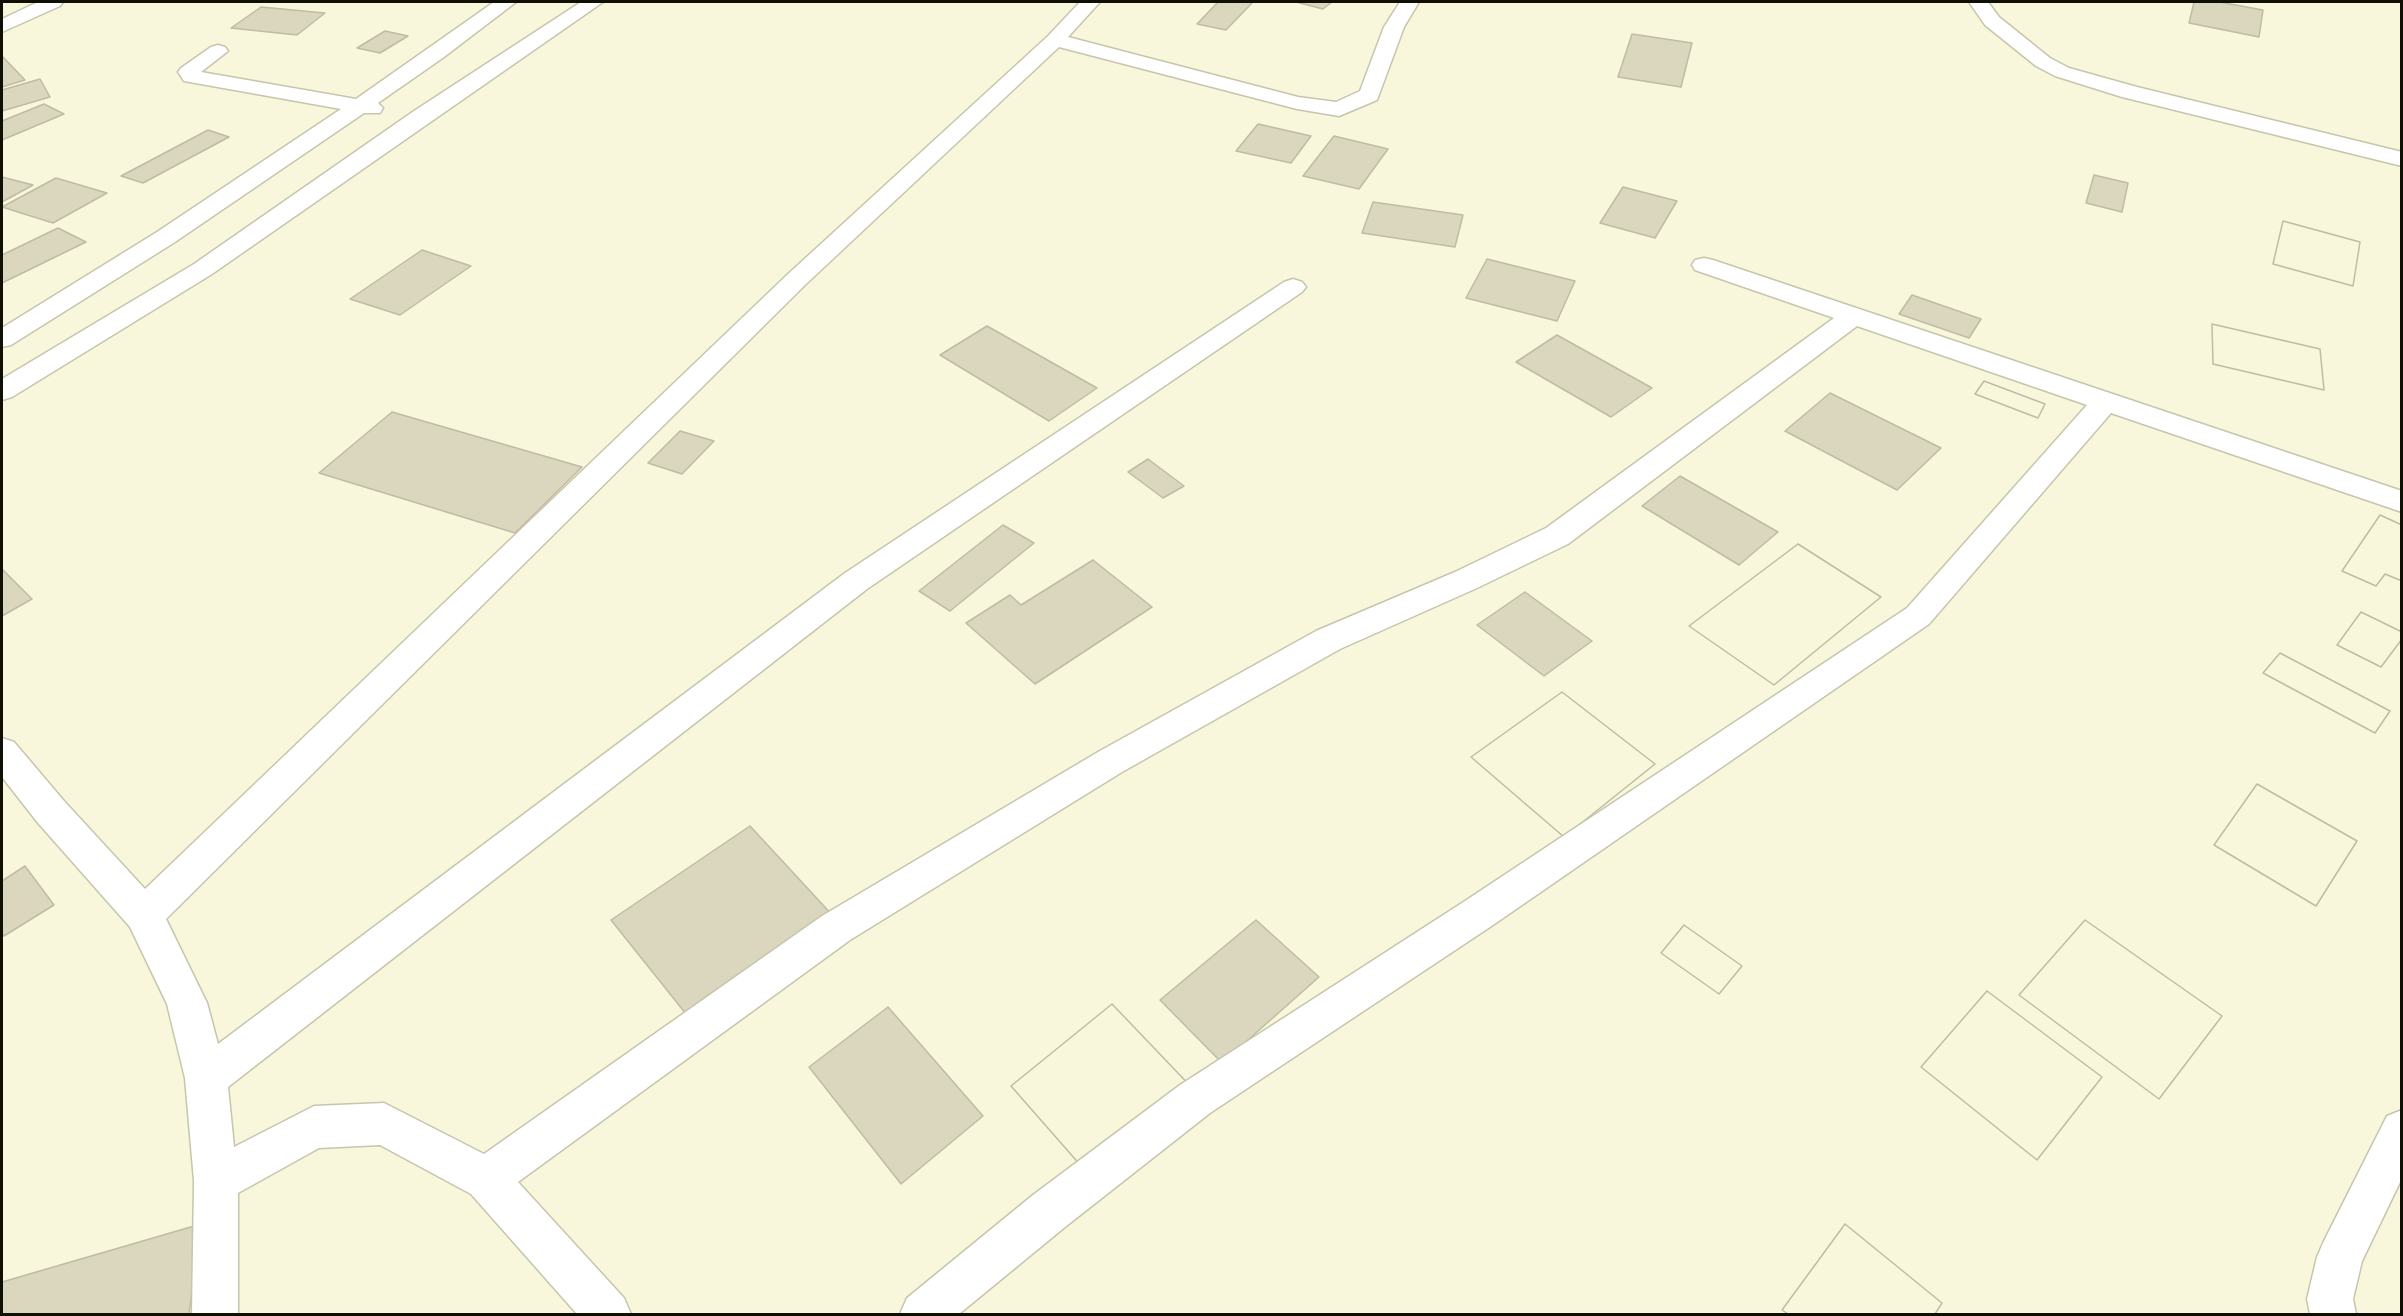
<!DOCTYPE html>
<style>
body{margin:0}
#map{position:relative;width:2403px;height:1316px;overflow:hidden;background:#f8f6db;font-family:Montserrat,sans-serif}
canvas{display:block}
.frame{position:absolute;inset:0;border:3px solid #100f06;pointer-events:none}
</style>
<div id="map">
<canvas width="2403" height="1316"></canvas>
<div class="frame"></div>
</div>
<script>
const context = document.querySelector('canvas').getContext('2d');
context.lineJoin = 'round';
function fillPath(path, color) {
  context.fillStyle = color;
  context.fill(path, 'evenodd');
}
function poly(rows) {
  const path = new Path2D();
  for (const r of rows) {
    path.moveTo(r[0], r[1]);
    for (let i = 2; i < r.length; i += 2) path.lineTo(r[i], r[i + 1]);
  }
  return path;
}
function strokePath(path, color, width, dash) {
  context.strokeStyle = color;
  context.lineWidth = width;
  context.lineCap = dash ? 'butt' : 'round';
  context.setLineDash(dash || []);
  context.stroke(path);
}
const building = poly([
 [1218,2,1253,2,1226,30,1197,24,1218,2],
 [1296,2,1332,2,1323,9,1296,2],
 [2194,2,2219,2,2263,10,2259,37,2189,23,2194,2],
 [261,7,325,13,297,35,231,28,261,7],
 [385,31,408,36,380,53,357,48,385,31],
 [1632,34,1692,43,1681,87,1618,77,1632,34],
 [2,56,25,80,2,87,2,56],
 [40,79,50,97,2,111,2,90,40,79],
 [44,104,64,114,2,140,2,121,44,104],
 [1258,124,1311,136,1291,163,1236,151,1258,124],
 [208,130,229,137,143,183,121,176,208,130],
 [1334,136,1388,149,1359,189,1303,176,1334,136],
 [2094,175,2128,183,2122,212,2086,203,2094,175],
 [2,177,33,185,2,202,2,177],
 [56,178,107,193,53,223,2,207,56,178],
 [1623,187,1677,201,1655,238,1600,223,1623,187],
 [1373,202,1463,215,1455,247,1362,233,1373,202],
 [2283,221,2360,242,2353,286,2273,264,2283,221],
 [2283,221,2360,242,2353,286,2273,264,2283,221],
 [58,228,86,242,2,283,2,255,58,228],
 [422,250,471,266,400,315,350,299,422,250],
 [1487,259,1575,281,1557,321,1466,298,1487,259],
 [1912,295,1981,319,1969,338,1899,314,1912,295],
 [2212,324,2320,349,2324,390,2213,364,2212,324],
 [2212,324,2320,349,2324,390,2213,364,2212,324],
 [987,326,1097,388,1049,421,940,355,987,326],
 [1557,335,1652,388,1611,417,1516,362,1557,335],
 [1984,381,2045,404,2038,418,1975,394,1984,381],
 [1984,381,2045,404,2038,418,1975,394,1984,381],
 [1830,393,1941,448,1897,490,1785,431,1830,393],
 [392,412,582,467,515,533,319,473,392,412],
 [680,431,714,441,682,474,648,463,680,431],
 [1148,459,1184,486,1163,498,1128,472,1148,459],
 [1680,476,1778,532,1739,565,1642,506,1680,476],
 [2380,515,2402,525,2402,581,2385,574,2376,586,2342,571,2380,515],
 [2380,515,2402,525,2402,581,2385,574,2376,586,2342,571,2380,515],
 [1003,525,1034,543,950,611,919,591,1003,525],
 [1798,544,1881,597,1774,685,1689,626,1798,544],
 [1798,544,1881,597,1774,685,1689,626,1798,544],
 [1093,560,1152,607,1035,684,966,623,1010,595,1021,605,1093,560],
 [2,569,32,599,2,616,2,569],
 [1525,592,1592,641,1544,676,1477,625,1525,592],
 [2361,612,2402,632,2402,639,2381,667,2337,645,2361,612],
 [2361,612,2402,632,2402,639,2381,667,2337,645,2361,612],
 [2280,653,2390,711,2375,733,2263,673,2280,653],
 [2280,653,2390,711,2375,733,2263,673,2280,653],
 [1562,692,1655,764,1564,837,1471,757,1562,692],
 [1562,692,1655,764,1564,837,1471,757,1562,692],
 [2257,784,2357,841,2316,906,2214,845,2257,784],
 [2257,784,2357,841,2316,906,2214,845,2257,784],
 [750,826,835,918,694,1024,611,920,750,826],
 [25,866,54,905,4,936,2,933,2,881,25,866],
 [1256,920,1319,977,1222,1063,1160,1000,1256,920],
 [2085,920,2222,1016,2159,1099,2019,995,2085,920],
 [2085,920,2222,1016,2159,1099,2019,995,2085,920],
 [1684,925,1742,966,1719,994,1661,953,1684,925],
 [1684,925,1742,966,1719,994,1661,953,1684,925],
 [1987,991,2102,1077,2037,1160,1921,1067,1987,991],
 [1987,991,2102,1077,2037,1160,1921,1067,1987,991],
 [1112,1004,1198,1094,1096,1183,1011,1086,1112,1004],
 [1112,1004,1198,1094,1096,1183,1011,1086,1112,1004],
 [888,1007,983,1116,901,1184,809,1067,888,1007],
 [201,1224,189,1314,2,1314,2,1282,201,1224],
 [1845,1224,1942,1303,1935,1314,1788,1314,1782,1310,1845,1224],
 [1845,1224,1942,1303,1935,1314,1788,1314,1782,1310,1845,1224]
]);
fillPath(building, '#dad7be');
strokePath(building, '#bebca3', 1.5);
const street = poly([
 [38,2,63,2,60,6,2,32,2,19,38,2],
 [494,2,516,2,444,57,378,103,383,108,380,113,364,113,175,242,11,345,2,347,2,328,157,232,341,109,184,81,178,72,181,68,211,47,218,45,225,47,228,51,201,72,356,99,494,2],
 [581,2,603,2,212,274,12,397,2,400,2,379,194,264,414,111,581,2],
 [1080,2,1100,2,1068,37,1298,97,1336,102,1360,91,1384,27,1400,2,1419,2,1404,27,1377,100,1339,116,1297,109,1059,47,805,285,166,919,207,1003,218,1044,845,573,1284,282,1293,279,1302,282,1306,287,1302,292,867,589,228,1087,234,1147,314,1106,384,1103,484,1154,822,916,1098,752,1316,631,1455,572,1546,528,1834,318,1695,270,1692,265,1695,260,1704,258,1713,260,2402,491,2402,512,2111,413,1929,624,1493,925,1210,1113,1065,1227,959,1314,900,1314,907,1298,1033,1195,1180,1085,1465,901,1907,608,2087,405,1857,326,1568,544,1477,588,1340,649,1122,772,850,940,518,1182,624,1298,631,1314,577,1314,471,1194,380,1145,319,1148,238,1193,238,1314,192,1314,194,1181,185,1078,167,1004,130,927,38,823,2,777,2,738,14,742,64,801,145,889,787,275,1048,36,1080,2],
 [1969,2,1988,2,1999,17,2050,58,2069,68,2137,87,2402,152,2402,166,2122,97,2055,76,2036,66,1985,25,1969,2],
 [2402,1110,2402,1178,2362,1261,2353,1299,2356,1314,2310,1314,2307,1299,2317,1257,2324,1241,2387,1116,2402,1110]
]);
strokePath(street, '#c7c5ac', 3);
fillPath(street, '#fff');
</script>
